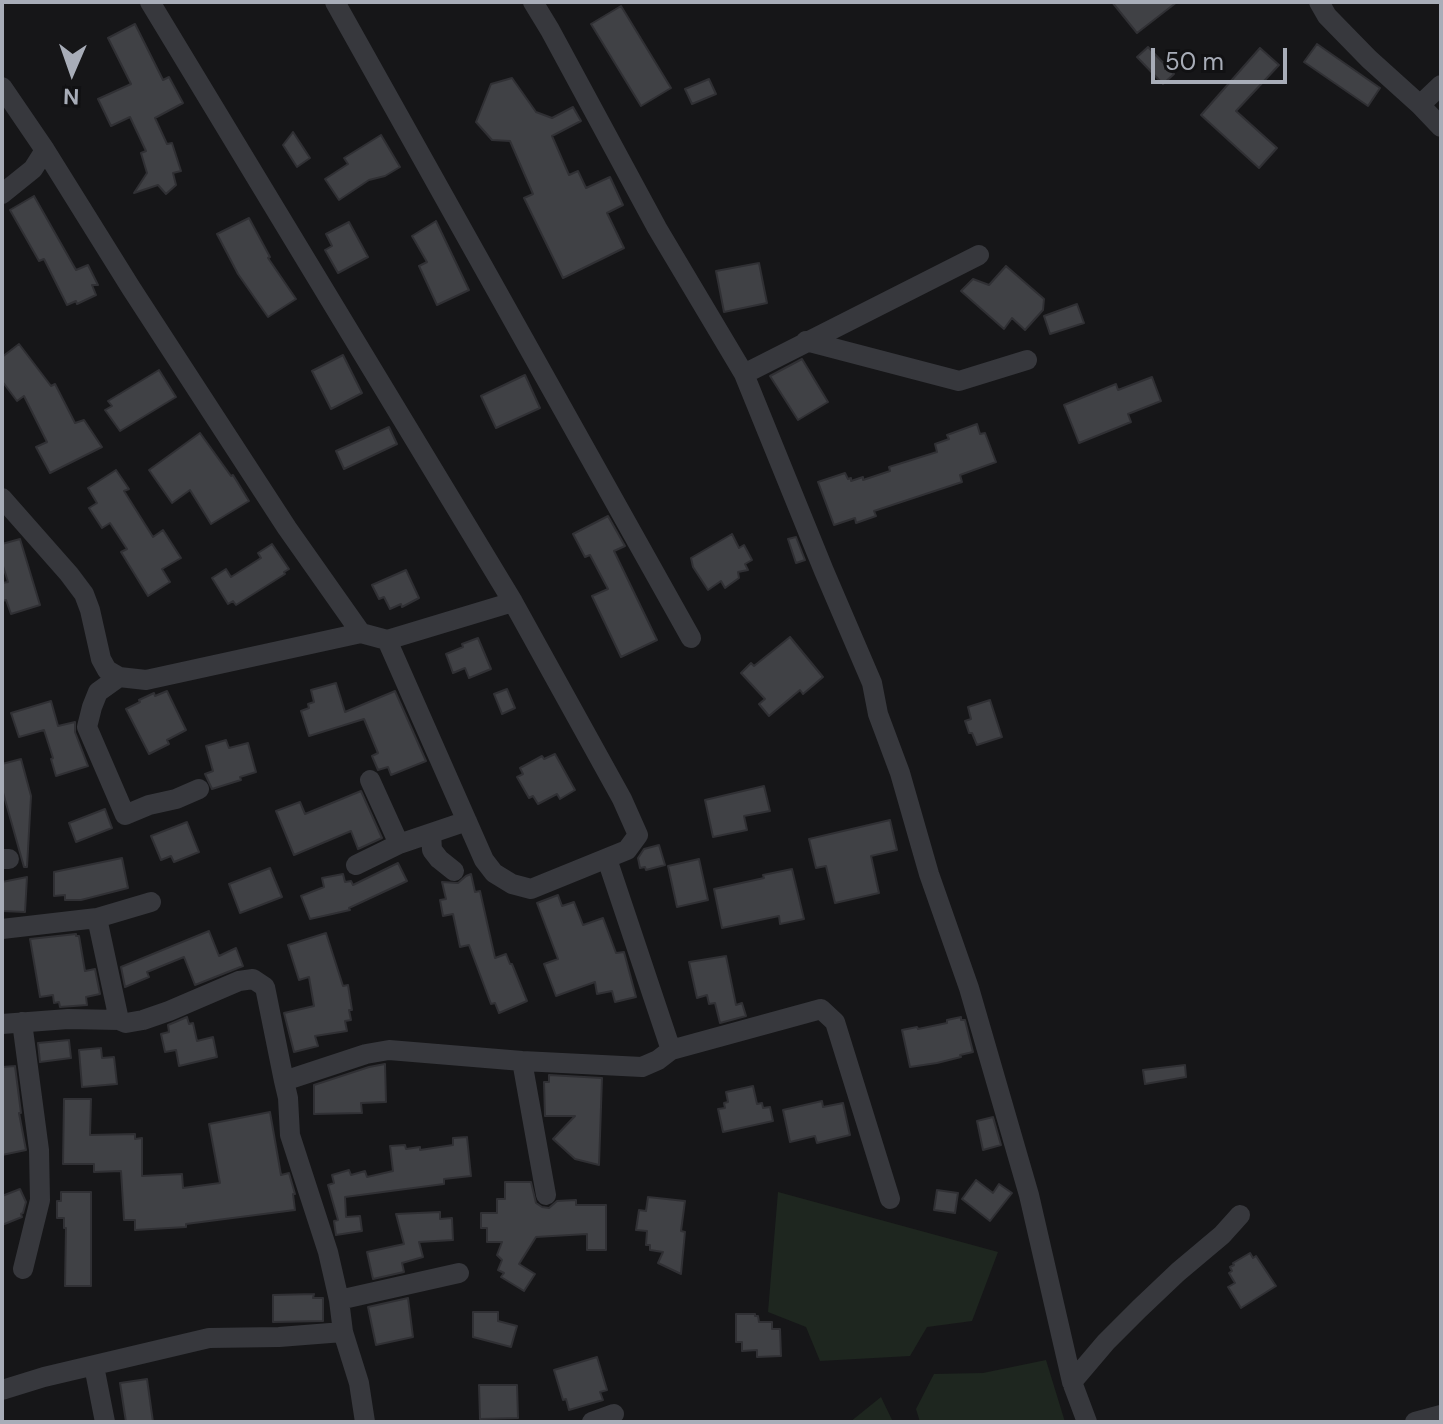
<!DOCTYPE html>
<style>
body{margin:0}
#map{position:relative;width:1443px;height:1424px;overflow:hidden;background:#161618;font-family:"DM Sans",sans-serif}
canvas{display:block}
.frame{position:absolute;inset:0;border:4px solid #a8adb8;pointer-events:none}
.north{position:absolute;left:32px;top:32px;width:80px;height:80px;-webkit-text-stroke:6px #111113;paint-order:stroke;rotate:182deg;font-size:22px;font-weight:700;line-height:32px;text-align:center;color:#a8adb8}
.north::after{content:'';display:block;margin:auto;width:28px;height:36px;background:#a8adb8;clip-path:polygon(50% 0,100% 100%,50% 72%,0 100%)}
.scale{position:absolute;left:1151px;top:48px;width:136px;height:36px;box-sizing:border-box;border:4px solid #a8adb8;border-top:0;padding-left:10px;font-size:24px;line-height:28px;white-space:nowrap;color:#a8adb8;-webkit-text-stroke:6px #111113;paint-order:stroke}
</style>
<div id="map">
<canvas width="1443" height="1424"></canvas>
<div class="frame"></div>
<div class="north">N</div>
<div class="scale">50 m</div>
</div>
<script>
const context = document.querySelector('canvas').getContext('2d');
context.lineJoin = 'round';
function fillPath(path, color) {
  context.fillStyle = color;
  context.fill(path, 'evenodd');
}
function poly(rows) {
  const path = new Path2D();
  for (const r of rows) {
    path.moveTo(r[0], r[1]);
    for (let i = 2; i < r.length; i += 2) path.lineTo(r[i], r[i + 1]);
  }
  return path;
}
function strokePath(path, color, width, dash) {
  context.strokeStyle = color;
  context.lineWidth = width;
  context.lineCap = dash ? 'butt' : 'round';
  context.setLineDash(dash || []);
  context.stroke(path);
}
fillPath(poly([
 [778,1192,998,1252,972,1321,927,1327,910,1356,820,1361,806,1327,768,1312],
 [1046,1360,1065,1422,920,1422,916,1409,934,1374,983,1373],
 [881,1397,893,1422,850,1422]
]), '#1e261f');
const building = poly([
 [1112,2,1177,2,1137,33,1112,2],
 [621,6,671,88,641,106,591,24,621,6],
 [135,24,163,80,169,77,183,103,155,118,167,144,172,143,181,171,173,173,176,185,166,194,158,185,134,193,147,173,141,153,146,151,130,117,111,126,98,99,131,84,108,38,135,24],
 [1317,44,1380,88,1368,106,1304,62,1317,44],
 [1148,47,1174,74,1163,84,1137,57,1148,47],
 [1260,48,1279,65,1236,111,1277,148,1259,168,1201,115,1260,48],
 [512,78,536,112,552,118,573,107,581,121,552,136,569,175,578,171,586,188,610,177,623,205,607,213,624,248,563,278,524,198,533,194,510,141,492,140,476,122,491,84,512,78],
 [709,79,716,94,692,104,685,89,709,79],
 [293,132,310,158,297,167,283,145,293,132],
 [381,135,400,167,385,176,369,180,339,200,325,179,348,164,344,158,381,135],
 [34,196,76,270,88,265,98,285,92,285,96,295,77,304,76,301,67,305,44,259,39,261,10,210,34,196],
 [249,218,270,257,268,258,296,299,268,317,238,274,217,234,249,218],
 [436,221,469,290,437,305,419,266,427,262,412,236,436,221],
 [349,222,368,257,338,273,325,250,332,246,326,234,349,222],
 [759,263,767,303,724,312,716,271,759,263],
 [1006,266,1044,299,1043,310,1025,330,1012,318,1004,329,961,291,973,279,989,285,1006,266],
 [1077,304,1084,323,1050,334,1044,316,1077,304],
 [19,344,51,386,55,384,75,423,84,420,102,447,50,473,36,447,47,442,24,396,17,401,2,381,2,357,19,344],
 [343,355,362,393,331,409,312,371,343,355],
 [802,359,828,402,798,420,770,376,802,359],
 [159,370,176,397,120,431,105,410,112,406,108,401,159,370],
 [525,375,540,408,496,428,481,396,525,375],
 [1152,377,1161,401,1128,414,1131,422,1079,443,1064,405,1116,384,1118,390,1152,377],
 [977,424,980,434,985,433,996,462,960,475,962,482,874,511,876,516,856,523,855,518,834,525,818,482,845,473,848,479,851,478,851,481,863,477,863,480,890,471,889,467,937,452,935,444,949,439,947,435,977,424],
 [389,427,397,444,344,469,336,451,389,427],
 [200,433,231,476,233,475,249,501,211,524,190,490,172,503,149,470,200,433],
 [116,470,129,489,124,491,153,537,163,530,181,558,162,569,170,582,148,596,121,552,127,549,110,523,102,528,89,508,97,503,88,488,116,470],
 [608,516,625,546,614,551,657,640,621,657,592,596,608,589,590,555,585,557,573,534,608,516],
 [732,534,739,548,744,545,752,560,745,564,748,570,738,572,739,578,725,588,721,581,708,590,693,567,691,558,732,534],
 [796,537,805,560,796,563,788,539,796,537],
 [20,539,40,605,11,614,6,600,2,601,2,583,8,582,2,563,2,544,20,539],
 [272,544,289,569,284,572,285,574,236,605,233,601,228,604,212,578,226,569,231,577,261,558,258,553,272,544],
 [406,570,419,598,402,607,401,604,390,609,384,597,379,599,372,585,406,570],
 [790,637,823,677,803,694,800,690,769,716,759,704,765,699,741,673,751,663,754,666,790,637],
 [478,638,491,669,469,678,465,668,453,673,446,654,463,647,462,644,478,638],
 [336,683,345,712,395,691,426,761,391,775,388,767,378,770,372,756,378,753,364,719,309,736,301,711,309,708,308,704,314,702,311,690,336,683],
 [507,689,515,708,502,714,494,694,507,689],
 [167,691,186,730,167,740,169,744,149,754,126,709,140,702,139,700,154,693,155,696,167,691],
 [990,700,1002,737,977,745,972,733,969,733,965,721,971,719,968,707,990,700],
 [51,701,58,726,75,722,75,732,88,766,56,776,51,759,53,758,44,730,19,737,11,713,51,701],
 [226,740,229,748,248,743,256,772,240,777,241,780,212,789,205,774,213,771,206,746,226,740],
 [555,754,575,790,560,799,557,794,538,804,533,796,529,798,517,777,523,774,520,768,542,756,544,759,555,754],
 [21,759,31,796,27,867,24,867,2,789,2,764,21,759],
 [764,786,770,811,744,816,747,830,713,837,705,800,764,786],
 [361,791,382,838,358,849,351,831,294,855,276,811,300,802,305,814,361,791],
 [105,809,112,828,76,842,69,823,105,809],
 [890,820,897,850,871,856,879,893,835,903,826,866,816,868,809,839,890,820],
 [187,822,199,852,174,862,171,856,161,860,151,836,187,822],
 [659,845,665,865,646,870,645,867,640,868,638,858,644,849,659,845],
 [122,858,128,888,81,900,65,900,65,895,54,896,54,872,122,858],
 [699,859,708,900,677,907,668,866,699,859],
 [398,863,407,881,349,908,350,910,310,919,301,896,324,887,322,878,343,874,345,882,351,881,353,885,398,863],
 [270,868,282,897,240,913,229,884,270,868],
 [792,869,804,919,780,924,779,916,722,928,714,889,764,878,763,875,792,869],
 [471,874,475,892,480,891,495,958,506,954,510,964,512,964,527,1001,499,1013,495,1003,491,1004,469,945,460,947,453,914,443,916,440,900,446,899,442,882,458,883,466,876,471,874],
 [27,877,25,912,2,911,2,882,27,877],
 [558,895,562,906,574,902,583,925,603,918,616,953,624,952,636,997,615,1002,612,991,597,994,595,982,556,996,544,964,558,959,537,903,558,895],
 [209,931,219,956,236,948,243,966,195,985,184,957,147,972,149,977,125,987,121,967,209,931],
 [326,933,343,986,348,985,352,1010,349,1010,351,1020,345,1021,347,1031,315,1036,318,1046,294,1052,284,1013,314,1006,309,977,299,980,288,945,326,933],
 [76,934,76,936,79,936,85,971,95,969,100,994,86,997,87,1005,60,1007,59,1002,54,1003,53,995,40,997,30,939,76,934],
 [726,956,736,1005,742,1003,746,1016,720,1023,715,1003,709,1004,707,995,697,998,689,962,726,956],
 [187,1017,189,1024,193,1023,197,1041,213,1037,217,1057,179,1066,176,1050,165,1052,161,1034,169,1032,168,1025,187,1017],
 [961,1017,961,1020,965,1020,973,1052,960,1055,961,1057,937,1063,910,1067,902,1030,917,1027,918,1029,947,1023,947,1020,961,1017],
 [69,1040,71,1058,40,1062,38,1043,69,1040],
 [101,1048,102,1058,114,1057,117,1084,82,1087,79,1050,101,1048],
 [385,1064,386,1102,361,1103,362,1113,314,1114,314,1085,369,1067,385,1064],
 [1185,1065,1186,1077,1145,1084,1143,1070,1185,1065],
 [15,1066,21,1113,19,1113,26,1150,2,1155,2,1067,15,1066],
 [549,1075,602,1078,599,1165,575,1159,553,1139,575,1116,545,1116,544,1082,549,1082,549,1075],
 [753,1086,757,1104,762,1103,763,1108,770,1107,773,1121,723,1132,718,1109,725,1108,724,1103,728,1102,726,1092,753,1086],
 [64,1099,91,1099,90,1135,135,1134,135,1139,142,1138,142,1176,182,1174,183,1188,220,1183,209,1124,270,1112,281,1175,289,1173,295,1194,293,1194,295,1210,186,1224,186,1227,135,1230,135,1220,124,1220,121,1171,94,1172,94,1164,63,1164,64,1099],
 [822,1101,823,1107,843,1103,850,1135,817,1143,815,1136,790,1142,783,1110,822,1101],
 [993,1117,1001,1145,983,1150,977,1121,993,1117],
 [467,1137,471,1176,444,1179,444,1184,345,1197,346,1217,360,1216,362,1231,336,1235,334,1221,338,1220,328,1185,334,1183,332,1175,349,1170,351,1175,365,1171,367,1177,393,1171,390,1146,405,1145,406,1149,420,1147,420,1150,453,1145,453,1138,467,1137],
 [976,1180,993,1193,999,1184,1012,1193,990,1221,962,1199,976,1180],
 [505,1182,531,1182,536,1203,542,1207,549,1208,557,1201,576,1200,576,1205,606,1205,606,1250,587,1250,587,1234,536,1237,519,1264,535,1274,524,1291,501,1277,504,1273,498,1270,502,1260,497,1255,502,1242,487,1242,487,1228,481,1228,481,1213,497,1213,497,1199,505,1199,505,1182],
 [20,1189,26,1202,23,1213,21,1214,22,1217,2,1225,2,1196,20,1189],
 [937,1190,958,1193,955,1213,934,1210,937,1190],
 [61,1192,91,1192,91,1286,65,1286,66,1228,64,1228,64,1218,57,1218,57,1201,61,1201,61,1192],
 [648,1197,685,1201,681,1231,685,1232,681,1274,658,1263,663,1252,650,1250,650,1245,646,1245,647,1231,636,1230,639,1210,646,1211,648,1197],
 [440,1212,440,1219,452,1218,453,1240,419,1242,423,1257,402,1263,404,1272,373,1279,367,1252,404,1244,396,1214,440,1212],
 [1250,1253,1253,1258,1256,1256,1276,1286,1241,1308,1228,1287,1235,1283,1229,1273,1232,1271,1230,1267,1234,1265,1233,1263,1250,1253],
 [314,1294,313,1298,323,1298,323,1321,273,1322,273,1295,314,1294],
 [408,1298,413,1337,376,1345,368,1307,408,1298],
 [473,1312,498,1312,498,1321,517,1326,511,1347,473,1337,473,1312],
 [736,1314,755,1314,755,1316,758,1316,759,1322,772,1322,772,1329,780,1329,781,1356,757,1357,757,1350,742,1351,742,1342,736,1342,736,1314],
 [597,1357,607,1390,600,1392,603,1400,569,1410,566,1399,563,1400,554,1370,597,1357],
 [147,1379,153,1422,126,1422,120,1383,147,1379],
 [479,1385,517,1385,518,1418,480,1419,479,1385]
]);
fillPath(building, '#404145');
strokePath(building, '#303034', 2);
strokePath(poly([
 [150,2,513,602,622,799,638,835,627,850,531,889,512,884,494,873,484,860,387,640],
 [335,2,691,638],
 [533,2,550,30,657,228,744,374,824,571,872,683,878,714,900,773,929,874,969,988,1029,1195,1072,1382,1087,1422],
 [1319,2,1327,16,1369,59,1420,105,1441,85],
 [2,87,45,150,131,288,287,528,361,633],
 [1420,105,1441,127],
 [2,194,33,169,45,150],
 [806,341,959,381,1027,360],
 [744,374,979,255],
 [2,498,69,574,84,594,90,610,101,659,107,670,119,677,146,680,361,633,387,640,513,602],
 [119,677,98,692,92,707,87,727,125,815,149,805,176,799,199,789],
 [370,780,399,844],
 [431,833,432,850,439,859,454,871],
 [2,859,9,859],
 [607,859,671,1050],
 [356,865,399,844,467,821],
 [97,918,119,1020],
 [2,929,97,918,151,902],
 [22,1022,39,1150,40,1200,23,1269],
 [2,1024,68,1019,119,1020,126,1023,143,1020,169,1011,239,981,253,979,265,987,284,1081],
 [522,1061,546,1195],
 [339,1300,459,1273],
 [94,1366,105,1422],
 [1072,1382,1106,1342,1139,1309,1178,1272,1222,1235,1240,1215],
 [2,1390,44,1377,209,1338,279,1337,343,1332],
 [365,1422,359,1383,343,1332,339,1300,328,1252,290,1135,288,1098,284,1081,366,1054,389,1050,522,1061,642,1067,658,1060,671,1050,821,1009,835,1022,890,1199],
 [592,1422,614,1414],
 [1415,1422,1441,1415]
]), '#37383d', 20);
</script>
